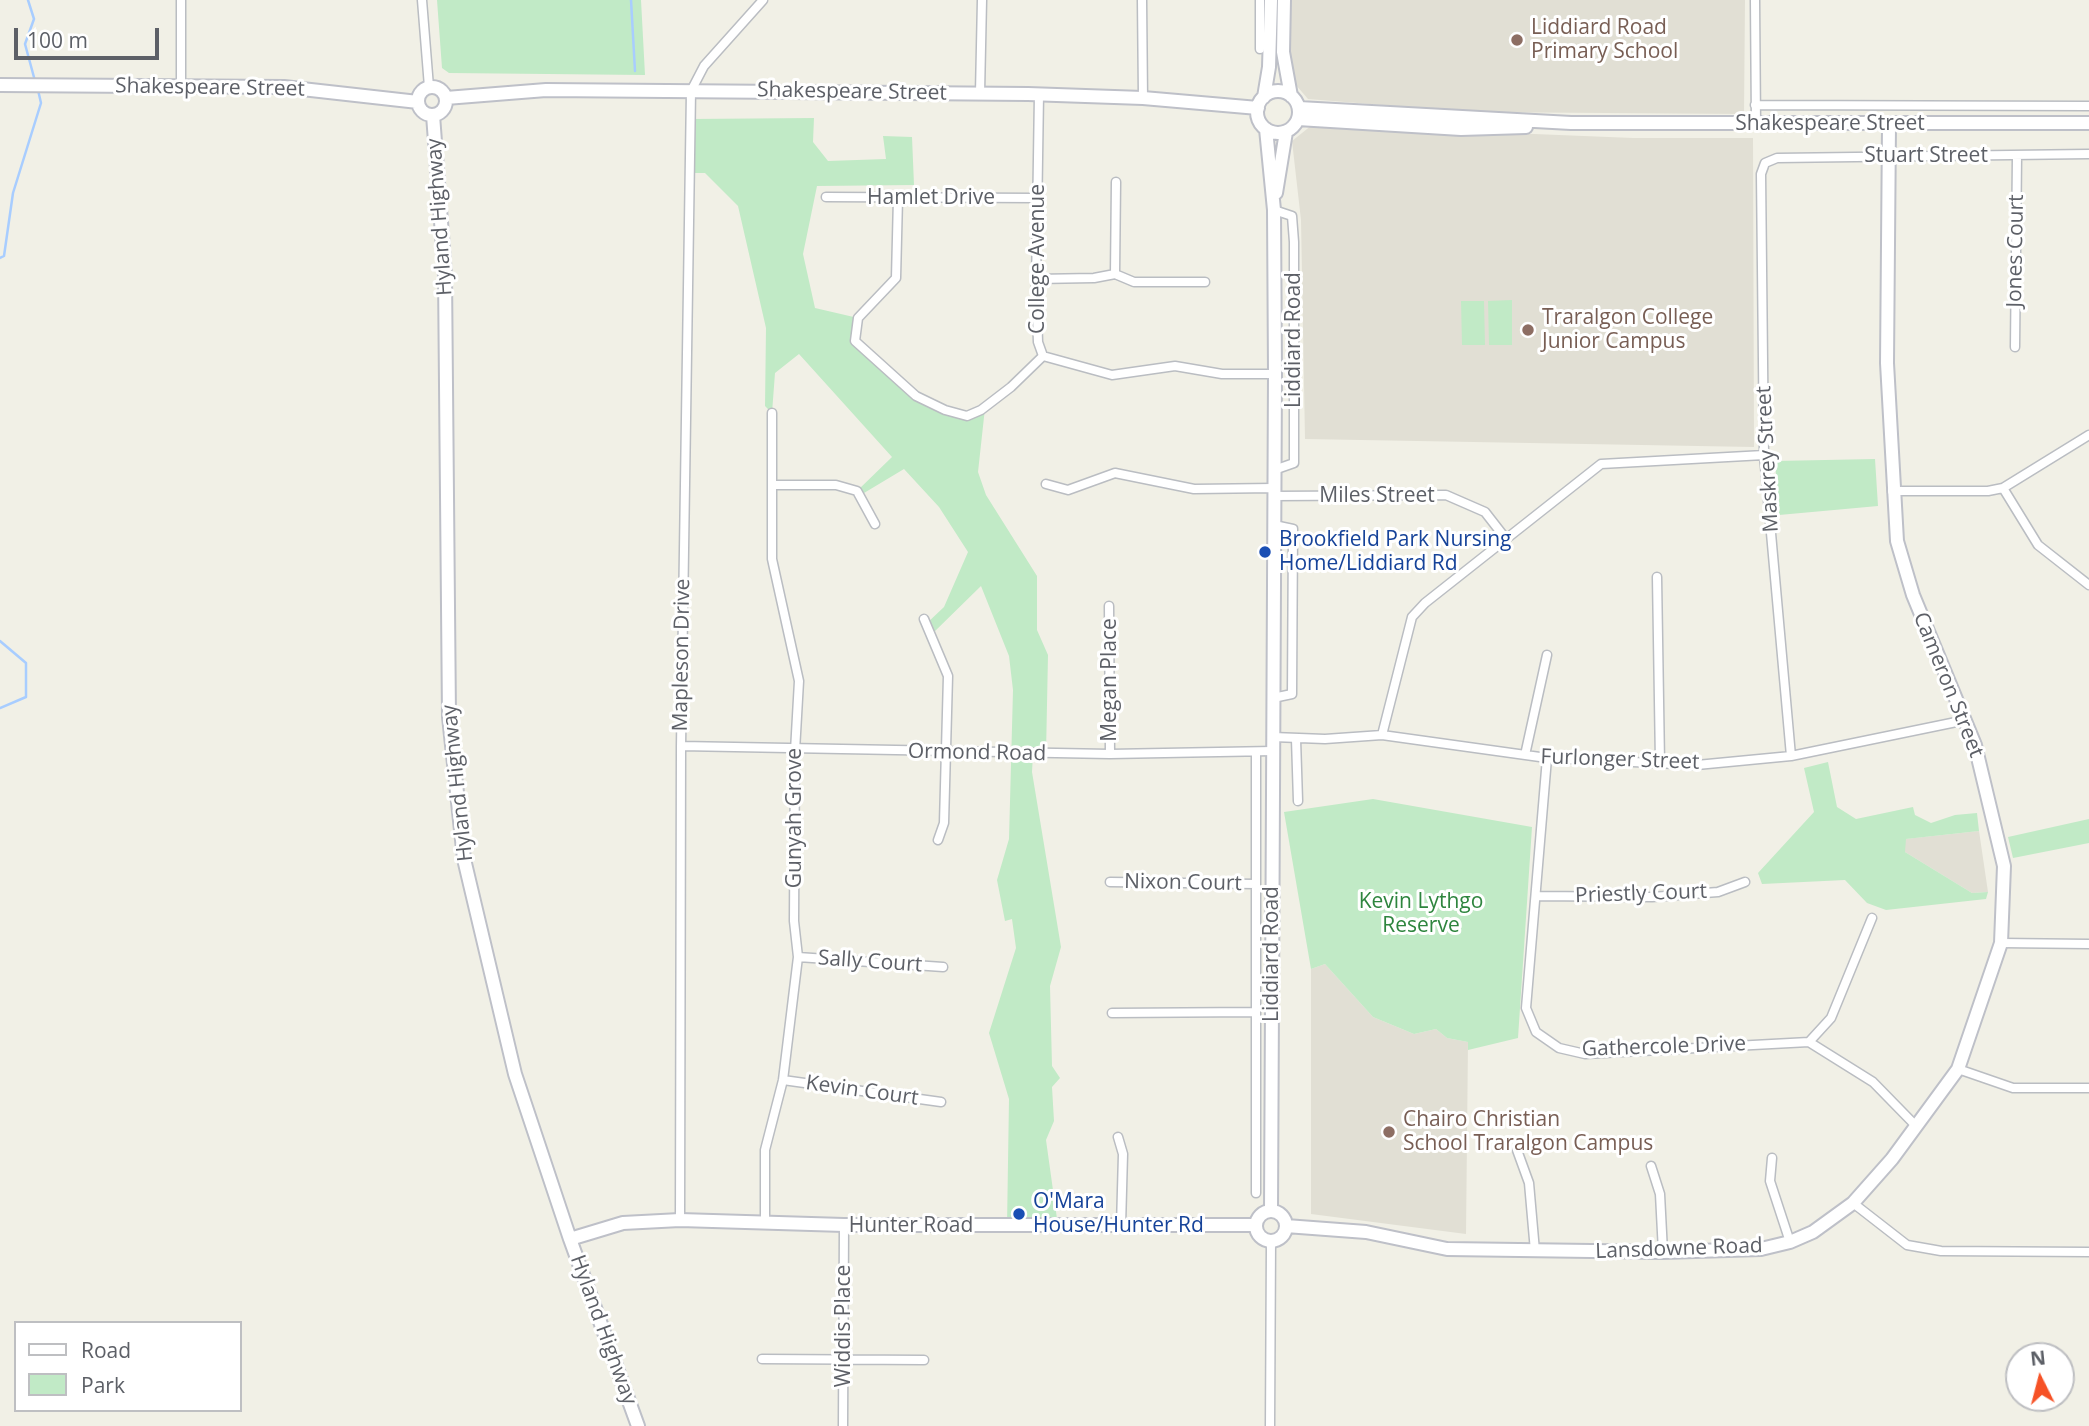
<!DOCTYPE html>
<style>
body{margin:0}
#map{position:relative;width:2089px;height:1426px;overflow:hidden;background:#f1f0e6;font-family:"Open Sans",sans-serif}
canvas{display:block}
.legend{position:absolute;left:14px;top:1321px;width:228px;height:91px;box-sizing:border-box;background:#fff;border:2px solid #bebfc2;margin:0;padding:9px 12px;list-style:none;font-size:21px;color:#5d6067}
.legend li{display:flex;align-items:center;gap:14px;height:35px}
.legend b{width:35px;border:2px solid #bebfc2}
.north{position:absolute;left:2005px;top:1342px;width:70px;height:70px;box-sizing:border-box;background:#fff;border:2px solid #bebfc2;border-radius:50%;rotate:354deg;font-size:19px;font-weight:700;line-height:28px;text-align:center;color:#5d6067}
.north::after{content:'';display:block;margin:auto;width:24px;height:32px;background:#f65226;clip-path:polygon(50% 0,100% 100%,50% 72%,0 100%)}
.scale{position:absolute;left:14px;top:28px;width:145px;height:32px;box-sizing:border-box;border:4px solid #5d6067;border-top:0;padding-left:9px;font-size:21px;line-height:24px;white-space:nowrap;color:#5d6067;-webkit-text-stroke:5px #fff;paint-order:stroke}
</style>
<div id="map">
<canvas width="2089" height="1426"></canvas>
<ul class="legend">
<li><b style="height:9px;background:#fff"></b>Road</li>
<li><b style="height:19px;background:#c1eac6"></b>Park</li>
</ul>
<div class="north">N</div>
<div class="scale">100 m</div>
</div>
<script>
const context = document.querySelector('canvas').getContext('2d');
context.lineJoin = 'round';
function fillPath(path, color) {
  context.fillStyle = color;
  context.fill(path, 'evenodd');
}
function poly(rows) {
  const path = new Path2D();
  for (const r of rows) {
    if (r.length === 3) {
      path.moveTo(r[0] + r[2], r[1]);
      path.arc(r[0], r[1], r[2], 0, 2 * Math.PI);
      continue;
    }
    path.moveTo(r[0], r[1]);
    for (let i = 2; i < r.length; i += 2) path.lineTo(r[i], r[i + 1]);
  }
  return path;
}
function strokePath(path, color, width, dash) {
  context.strokeStyle = color;
  context.lineWidth = width;
  context.lineCap = dash ? 'butt' : 'round';
  context.setLineDash(dash || []);
  context.stroke(path);
}
function write(font, color, halo, rows, align = 'center') {
  context.font = font + ' "Open Sans",sans-serif';
  context.lineWidth = 6;
  context.setLineDash([]);
  context.textBaseline = 'middle';
  context.strokeStyle = halo;
  context.fillStyle = color;
  for (const [text, x, y, turn = 0] of rows) {
    context.save();
    context.translate(x, y);
    context.rotate((+turn || 0) * Math.PI / 180);
    context.textAlign = isNaN(turn) ? turn : align;
    if (halo) context.strokeText(text, 0, 0);
    context.fillText(text, 0, 0);
    context.restore();
  }
}
fillPath(poly([
 [1292,0,1745,0,1744,114,1469,112,1308,99,1289,77,1289,3],
 [1312,125,1633,138,1753,138,1754,447,1305,439,1301,220,1292,141],
 [1979,831,1988,892,1972,893,1905,852,1905,839],
 [1325,964,1373,1017,1414,1034,1436,1029,1447,1038,1468,1042,1466,1234,1311,1214,1311,969]
]), '#e1dfd4');
fillPath(poly([
 [437,0,641,0,645,75,449,73,442,68],
 [814,118,813,142,828,161,886,159,883,136,912,137,914,185,817,186,803,254,815,308,858,318,858,341,906,388,945,410,967,414,985,408,978,472,986,495,1037,576,1037,630,1048,655,1046,754,1033,754,1032,772,1061,947,1050,986,1052,1066,1060,1078,1052,1087,1054,1121,1046,1140,1058,1226,1007,1226,1009,1099,989,1033,1016,948,1012,919,1005,921,997,880,1009,839,1013,690,1009,656,981,586,932,634,926,624,944,607,968,552,939,507,904,469,859,496,857,491,892,457,799,354,775,373,772,413,765,406,766,328,738,206,705,173,690,173,690,119],
 [1512,300,1512,345,1489,345,1488,301],
 [1461,301,1484,301,1485,345,1462,345],
 [1875,459,1878,506,1779,515,1775,461],
 [1828,762,1837,807,1856,819,1913,807,1915,815,1931,823,1955,815,1977,813,1979,831,1906,839,1905,852,1972,893,1988,892,1986,899,1886,910,1867,903,1845,880,1762,884,1758,873,1814,812,1804,768],
 [1373,799,1532,827,1518,1038,1468,1050,1468,1042,1447,1038,1436,1029,1414,1034,1373,1017,1325,964,1311,969,1284,812],
 [2089,819,2089,843,2013,858,2008,837]
]), '#c1eac6');
strokePath(poly([
 [28,0,34,19,25,44,35,81],
 [631,0,635,71],
 [0,258,4,256,13,193,41,103,38,90],
 [0,641,26,663,26,697,0,708]
]), '#a8cdff', 2.5);
const street = poly([
 [181,0,181,86],
 [422,0,429,87],
 [1142,0,1143,98],
 [1260,0,1260,49],
 [1755,0,1756,124],
 [980,93,982,0],
 [1039,94,1036,286,1038,342,1043,356,1112,375,1175,366,1222,374,1275,374],
 [1755,105,2089,106],
 [826,197,1037,198],
 [898,198,896,278,858,318,855,341,916,396,945,410,967,416,981,410,1011,387,1043,356],
 [1115,274,1116,182],
 [1036,279,1094,278,1115,274,1134,282,1205,282],
 [2015,347,2017,156],
 [1274,470,1294,463,1294,242,1292,216,1274,210],
 [1046,484,1068,490,1115,473,1194,489,1274,488],
 [773,485,836,485,857,491,875,524],
 [2003,488,2038,545,2089,585],
 [1892,491,1988,491,2003,488,2089,435],
 [1274,496,1446,495,1485,512,1506,539],
 [1657,577,1660,763],
 [1109,606,1110,754],
 [924,619,948,676,944,823,938,840],
 [1273,698,1292,694,1293,529,1274,525],
 [1382,735,1412,617,1425,603,1601,464,1764,455],
 [1273,737,1325,739,1382,735,1547,758,1697,765,1791,756,1966,720],
 [1296,739,1298,801],
 [681,746,1110,754,1273,751],
 [1256,752,1256,1193],
 [1525,755,1547,655],
 [1791,756,1764,455,1761,174,1765,163,1777,158,2089,154],
 [1547,758,1526,1008,1536,1032,1559,1048,1585,1054,1809,1042,1873,1082,1917,1127],
 [1110,882,1256,884],
 [1536,896,1652,897,1718,892,1745,882],
 [2001,943,2089,944],
 [798,957,943,967],
 [1112,1013,1256,1012],
 [1809,1042,1831,1018,1872,918],
 [1958,1069,2013,1088,2089,1088],
 [783,1080,941,1102],
 [1118,1137,1123,1154,1121,1226],
 [1517,1150,1529,1183,1535,1251],
 [1772,1158,1770,1181,1790,1242],
 [1651,1166,1660,1194,1663,1252],
 [1853,1203,1907,1245,1941,1251,2089,1252],
 [680,1220,681,746,691,91,704,66,763,0],
 [765,1223,765,1150,783,1080,798,957,794,921,795,751,799,681,772,559,772,413],
 [762,1359,924,1360],
 [843,1426,844,1225],
 [1270,1426,1271,1241]
]);
const secondary = poly([
 [1284,0,1283,52,1291,96],
 [0,85,284,87,418,102],
 [432,101,14],
 [1278,112,21],
 [1264,97,1269,67,1271,0],
 [446,98,546,90,1028,94,1143,98,1258,108],
 [1299,108,1571,123,2089,123],
 [433,115,445,275,449,717,464,859,515,1074,570,1239,638,1426],
 [1298,119,1461,129,1526,127],
 [1266,129,1274,210,1275,374,1271,1211],
 [1276,193,1286,132],
 [1271,1226,15],
 [1286,1226,1366,1232,1447,1249,1663,1252,1761,1249,1790,1242,1813,1232,1853,1203,1892,1159,1958,1069,2001,943,2004,866,1975,745,1913,595,1897,541,1887,363,1889,125],
 [570,1239,623,1223,680,1220,844,1225,1256,1225]
]);
strokePath(street, '#babdc2', 11);
strokePath(secondary, '#bec0c8', 16);
strokePath(street, '#fff', 8);
strokePath(secondary, '#fff', 12);
for (const [x, y, r, color] of [
 [1517,40,7,"#8d6e63"],
 [1528,330,7,"#8d6e63"],
 [1265,552,7,"#1a4fb4"],
 [1389,1132,7,"#8d6e63"],
 [1019,1214,7,"#1a4fb4"]
]) {
  const dot = new Path2D();
  dot.arc(x, y, r, 0, 2 * Math.PI);
  context.fillStyle = color;
  context.fill(dot);
  strokePath(dot, '#fff', 2.5);
}
write('21px', '#785e54', '#fff', [
 ["Liddiard Road",1531,28],
 ["Primary School",1531,52],
 ["Traralgon College",1542,318],
 ["Junior Campus",1542,342],
 ["Chairo Christian",1403,1120],
 ["School Traralgon Campus",1403,1144]
], 'left');
write('21px', '#5d6067', '#fff', [
 ["Shakespeare Street",210,88,1],
 ["Shakespeare Street",852,92,1],
 ["Shakespeare Street",1830,124],
 ["Stuart Street",1926,156],
 ["Hamlet Drive",931,198],
 ["Hyland Highway",440,217,-94],
 ["Jones Court",2016,251,-89],
 ["College Avenue",1038,259,-90],
 ["Liddiard Road",1294,340,-90],
 ["Maskrey Street",1768,459,-93],
 ["Miles Street",1377,496],
 ["Mapleson Drive",682,655,-89],
 ["Megan Place",1110,680,-90],
 ["Cameron Street",1948,685,68],
 ["Ormond Road",977,753,1],
 ["Furlonger Street",1620,760,2],
 ["Hyland Highway",458,783,-96],
 ["Gunyah Grove",795,818,-90],
 ["Nixon Court",1183,883,1],
 ["Priestly Court",1641,894,-2],
 ["Liddiard Road",1272,954,-90],
 ["Sally Court",870,962,4],
 ["Gathercole Drive",1664,1047,-2],
 ["Kevin Court",862,1091,8],
 ["Hunter Road",911,1226],
 ["Lansdowne Road",1679,1249,-2],
 ["Widdis Place",844,1326,-90],
 ["Hyland Highway",603,1330,70]
]);
write('21px', '#164399', '#fff', [
 ["Brookfield Park Nursing",1279,540],
 ["Home/Liddiard Rd",1279,564],
 ["O'Mara",1033,1202],
 ["House/Hunter Rd",1033,1226]
], 'left');
write('21px', '#2e853e', '#fff', [
 ["Kevin Lythgo",1421,902],
 ["Reserve",1421,926]
]);
</script>
